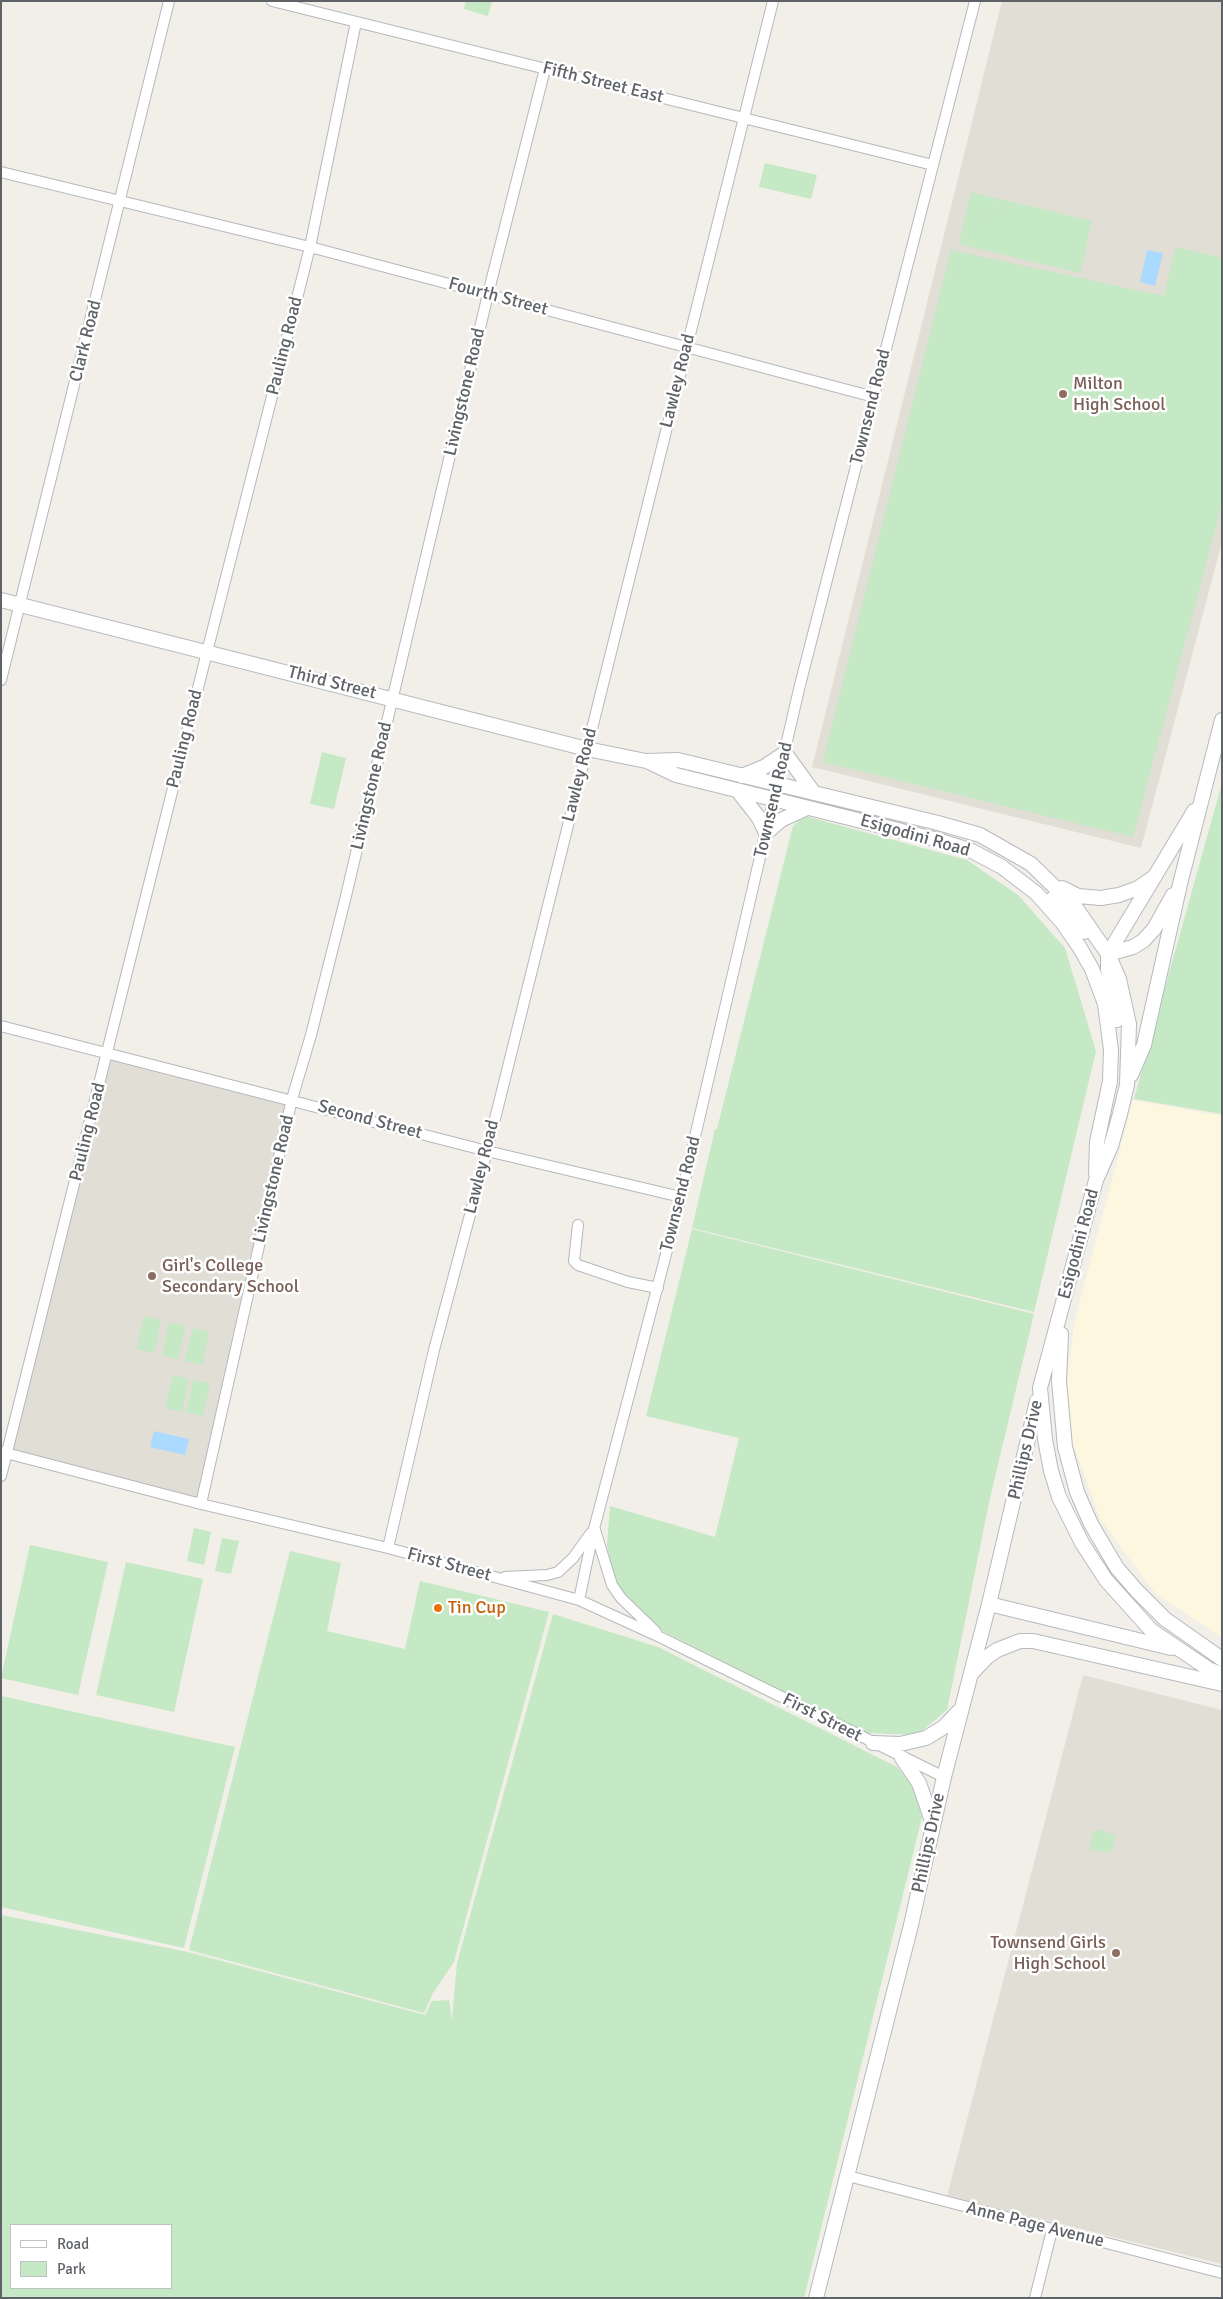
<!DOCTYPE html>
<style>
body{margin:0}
#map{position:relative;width:1223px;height:2299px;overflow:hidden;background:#f1efe8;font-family:Signika,sans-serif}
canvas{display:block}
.frame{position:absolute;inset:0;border:2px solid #5f6368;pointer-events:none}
.legend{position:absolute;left:10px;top:2224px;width:162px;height:65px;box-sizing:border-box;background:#fff;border:1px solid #bfc1c3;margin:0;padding:6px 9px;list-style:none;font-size:15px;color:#5f6368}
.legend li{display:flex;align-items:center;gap:10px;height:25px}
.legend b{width:25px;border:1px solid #bfc1c3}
</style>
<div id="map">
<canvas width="1223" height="2299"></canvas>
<div class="frame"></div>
<ul class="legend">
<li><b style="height:6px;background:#fff"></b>Road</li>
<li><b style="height:14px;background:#c5e8c5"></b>Park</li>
</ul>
</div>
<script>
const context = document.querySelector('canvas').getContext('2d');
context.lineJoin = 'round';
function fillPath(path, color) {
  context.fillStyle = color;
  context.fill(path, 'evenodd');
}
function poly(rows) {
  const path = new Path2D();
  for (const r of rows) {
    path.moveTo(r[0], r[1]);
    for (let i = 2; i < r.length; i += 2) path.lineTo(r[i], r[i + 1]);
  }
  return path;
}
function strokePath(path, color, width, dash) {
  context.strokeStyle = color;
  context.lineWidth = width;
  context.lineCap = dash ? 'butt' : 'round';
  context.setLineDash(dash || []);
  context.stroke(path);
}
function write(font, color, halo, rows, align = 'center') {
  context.font = font + ' Signika,sans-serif';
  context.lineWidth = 5;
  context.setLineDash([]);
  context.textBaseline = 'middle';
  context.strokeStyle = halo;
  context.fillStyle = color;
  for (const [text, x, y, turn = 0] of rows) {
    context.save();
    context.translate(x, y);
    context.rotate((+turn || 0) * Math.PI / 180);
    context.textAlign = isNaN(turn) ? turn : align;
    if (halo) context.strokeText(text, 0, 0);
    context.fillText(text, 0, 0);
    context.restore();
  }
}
fillPath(poly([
 [1133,1100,1222,1116,1222,1637,1156,1594,1100,1519,1069,1432,1067,1380,1075,1320]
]), '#fef7e0');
fillPath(poly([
 [1002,1,1222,1,1222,542,1141,848,812,767],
 [110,1059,286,1102,198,1499,12,1450],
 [1083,1675,1222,1710,1222,2264,947,2196]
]), '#e1ded6');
fillPath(poly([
 [466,1,492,1,488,16,464,9],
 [765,163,817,175,811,199,759,187],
 [971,192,995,198,988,228,996,198,1092,221,1080,273,959,244],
 [1176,247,1222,258,1222,504,1133,837,823,762,951,250,1164,296],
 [322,752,346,758,334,809,310,804],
 [1222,783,1222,1114,1134,1099],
 [805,816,967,860,1018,895,1065,948,1096,1051,1034,1312,692,1228,715,1129,717,1129,793,826],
 [692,1229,1034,1314,990,1498,947,1710,917,1735,866,1733,661,1630,631,1604,614,1585,607,1545,610,1506,715,1537,739,1438,646,1416],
 [144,1316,161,1320,154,1353,137,1349],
 [169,1322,186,1326,178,1359,162,1355],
 [193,1328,209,1332,202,1365,185,1361],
 [173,1375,189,1379,182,1412,165,1408],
 [193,1380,210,1383,203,1416,186,1413],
 [194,1528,211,1532,204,1565,187,1561],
 [222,1538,239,1541,231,1574,215,1571],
 [30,1545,108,1562,78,1695,1,1678],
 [290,1551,341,1563,327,1631,405,1649,420,1581,549,1612,454,1962,433,1993,424,2013,189,1950],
 [126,1562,203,1579,174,1712,96,1695],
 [553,1614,658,1647,897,1767,913,1786,922,1817,804,2298,1,2298,1,1915,188,1952,425,2015,432,2001,449,2000,452,2020,457,1963],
 [11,2225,171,2225,171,2288,11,2288],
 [1,1696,235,1747,184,1948,1,1907],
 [1099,1830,1115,1835,1114,1849,1111,1852,1090,1850,1092,1834,1094,1831]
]), '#c5e8c5');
fillPath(poly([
 [1147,250,1163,253,1155,286,1140,282],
 [154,1431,189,1439,185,1455,150,1447]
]), '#aadaff');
const street = poly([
 [272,1,933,165],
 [1,172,310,247,874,397],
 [1,680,169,1],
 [1,1026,487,1151,681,1197],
 [578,1225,574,1261,578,1265,628,1282,658,1288],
 [2,1452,201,1504,388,1548,579,1600,662,1638,944,1777],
 [1,1476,207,652,310,247,356,22],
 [201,1504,292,1099,311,1035,345,900,488,294,545,69],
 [595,1530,612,1585,621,1598,656,1632],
 [388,1548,434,1350,487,1151,773,1],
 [505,1577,547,1575,558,1572,573,1558,591,1533],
 [579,1600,594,1529,681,1197,800,685,975,1],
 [848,2176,1222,2273],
 [1035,2298,1052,2230]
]);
const secondary = poly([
 [1,600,587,749,646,761,678,760,938,823,980,835,1031,864,1076,908,1108,954,1119,979,1129,1024,1127,1085,1120,1114,1111,1146,1096,1180,1040,1388,1045,1439,1051,1471,1059,1497,1082,1543,1106,1580,1151,1630,1210,1670,1222,1674],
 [649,762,676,775,934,839,972,851,1002,867,1036,893,1062,922,1080,948,1092,969,1105,1004,1111,1050,1110,1081,1097,1142,1096,1173],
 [742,776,764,767,785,753,814,793],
 [738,791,759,818,766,833,781,820,807,808],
 [1062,888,1078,896,1101,898,1119,895,1138,888,1154,877],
 [1052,899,1084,932],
 [1108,954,1133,947,1143,941,1154,929,1173,895],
 [1117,1020,1108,970,1108,954,1194,811],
 [1131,1075,1144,1045,1180,884,1222,720],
 [1061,1334,1059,1381,1065,1447,1077,1492,1091,1524,1117,1568,1137,1591,1165,1619,1222,1659],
 [989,1604,1171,1648],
 [971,1674,987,1657,997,1650,1020,1641,1033,1641,1222,1684],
 [873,1743,900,1744,926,1738,944,1727,959,1711],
 [902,1758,919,1783,932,1821],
 [816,2298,911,1925,944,1777,989,1604,1037,1401]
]);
strokePath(street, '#b5b8bc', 12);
strokePath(secondary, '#b6babf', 16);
strokePath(street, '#fff', 10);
strokePath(secondary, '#fff', 14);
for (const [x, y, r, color] of [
 [1063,394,5,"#8d6e63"],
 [152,1276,5,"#8d6e63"],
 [438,1608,5,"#e8710a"],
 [1116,1953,5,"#8d6e63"]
]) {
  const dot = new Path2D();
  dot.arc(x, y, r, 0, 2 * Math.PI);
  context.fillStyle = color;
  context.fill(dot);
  strokePath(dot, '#fff', 2);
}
write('18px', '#5f6368', '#fff', [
 ["Fifth Street East",603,83,14],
 ["Fourth Street",498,297,15],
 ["Clark Road",86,341,-76],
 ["Pauling Road",285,346,-76],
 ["Lawley Road",678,381,-76],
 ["Livingstone Road",465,392,-77],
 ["Townsend Road",871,407,-76],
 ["Third Street",332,683,14],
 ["Pauling Road",185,739,-76],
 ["Lawley Road",580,775,-76],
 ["Livingstone Road",372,786,-77],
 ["Townsend Road",774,800,-77],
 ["Esigodini Road",915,836,16],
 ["Second Street",370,1120,15],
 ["Pauling Road",88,1132,-76],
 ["Lawley Road",482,1167,-76],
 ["Livingstone Road",274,1179,-77],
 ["Townsend Road",681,1194,-76],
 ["Esigodini Road",1079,1244,-75],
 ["Phillips Drive",1026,1450,-77],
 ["First Street",449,1565,15],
 ["First Street",822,1718,27],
 ["Phillips Drive",929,1843,-78],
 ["Anne Page Avenue",1035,2225,14]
]);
write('18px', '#785e54', '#fff', [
 ["Milton",1073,384],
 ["High School",1073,405],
 ["Girl's College",162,1266],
 ["Secondary School",162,1287],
 ["Townsend Girls",1106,1943,"right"],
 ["High School",1106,1964,"right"]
], 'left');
write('18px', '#c56008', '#fff', [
 ["Tin Cup",448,1608]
], 'left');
</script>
